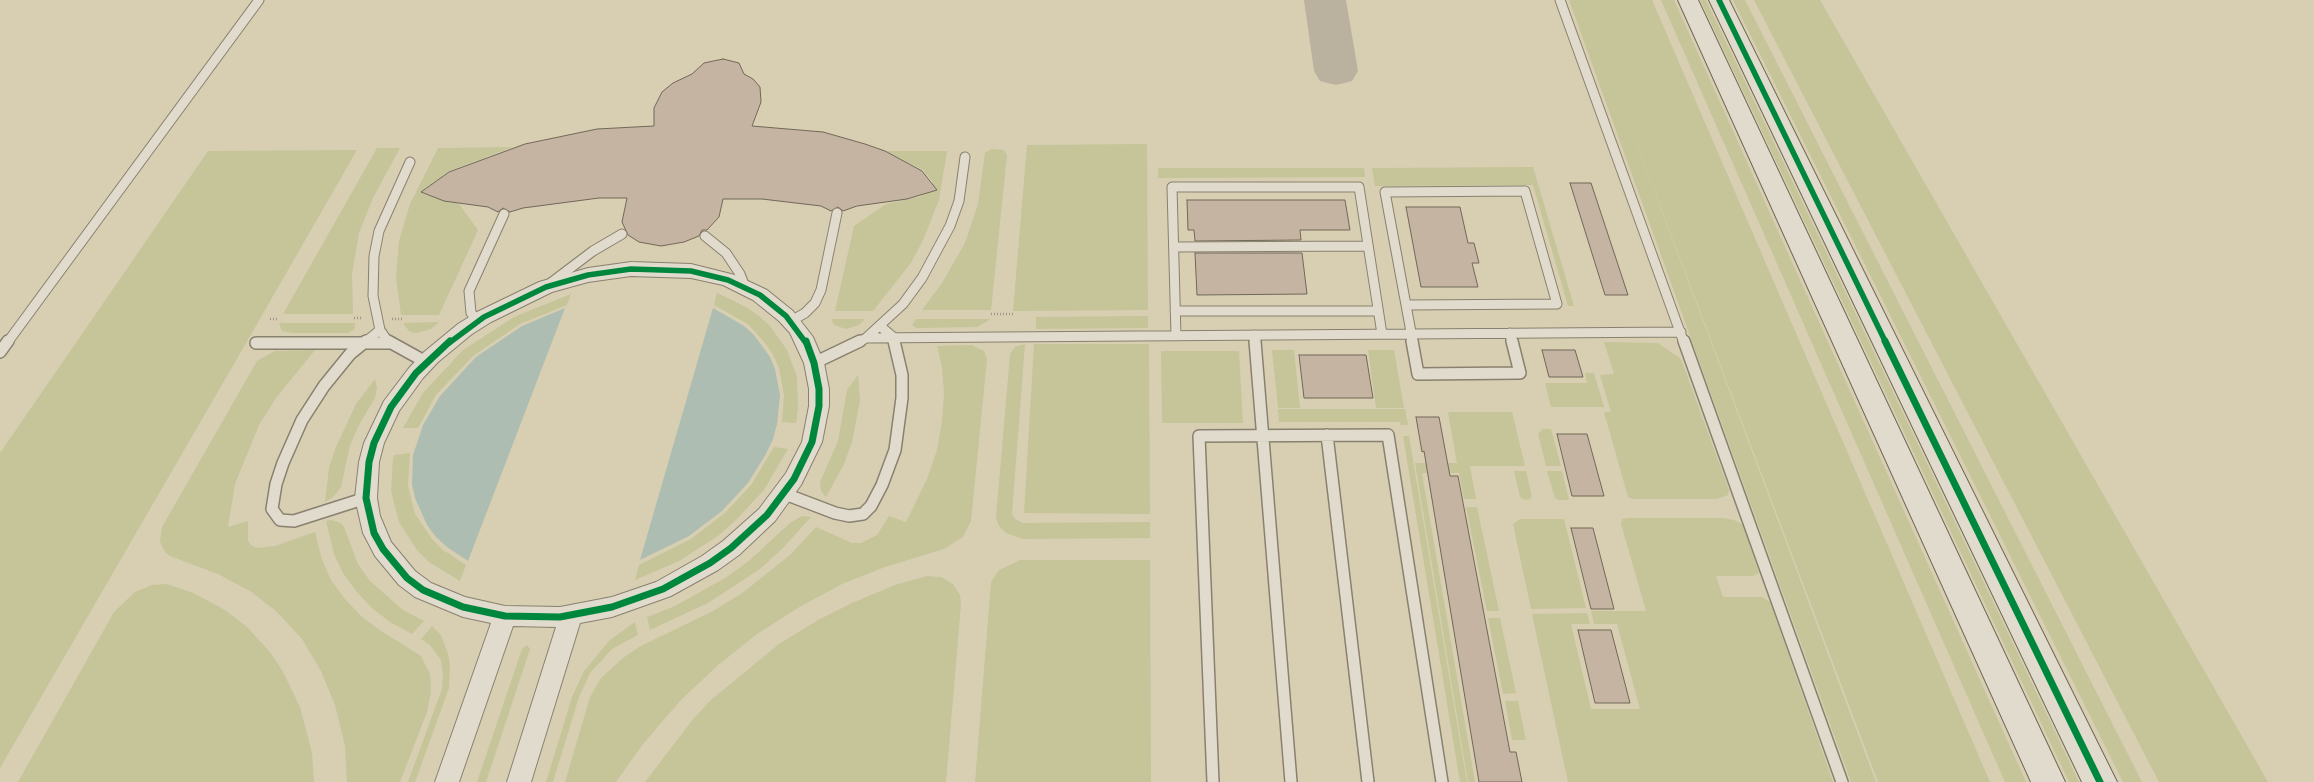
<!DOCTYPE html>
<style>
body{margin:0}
canvas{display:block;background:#d8ceb2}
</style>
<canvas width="2314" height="782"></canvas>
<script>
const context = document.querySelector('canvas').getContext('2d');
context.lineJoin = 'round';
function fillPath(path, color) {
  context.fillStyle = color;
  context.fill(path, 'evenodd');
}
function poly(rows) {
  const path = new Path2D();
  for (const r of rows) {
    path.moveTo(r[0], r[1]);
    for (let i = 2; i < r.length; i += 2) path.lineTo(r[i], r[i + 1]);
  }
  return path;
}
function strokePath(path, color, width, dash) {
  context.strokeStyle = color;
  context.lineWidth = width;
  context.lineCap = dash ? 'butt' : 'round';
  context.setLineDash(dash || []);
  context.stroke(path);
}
fillPath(poly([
 [1569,0,1652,0,1990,782,1878,782,1612,78,1876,782,1851,782],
 [1661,0,1674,0,2026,782,2005,782],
 [1700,0,1706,0,2079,782,2069,782],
 [1733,0,1745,0,2142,782,2123,782],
 [1754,0,1820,0,2268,782,2159,782],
 [1147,144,1148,310,1013,311,1027,145],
 [513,147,449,171,424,189,423,193,426,195,459,204,478,230,439,315,401,315,396,278,399,241,410,204,438,148],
 [377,148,400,148,373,198,359,233,352,274,353,314,283,314],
 [991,149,1004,150,1007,155,991,310,922,310,942,283,965,243,978,204,985,153],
 [357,150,234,364,0,768,0,453,208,151],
 [885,151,947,151,939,200,924,238,911,263,873,311,835,311,854,226,886,204,919,197,935,190,932,181,923,170],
 [1533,167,1574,306,1568,306,1533,185,1375,186,1372,168],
 [1158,168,1364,168,1365,177,1158,178],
 [717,293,746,307,759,316,770,326,787,350,797,377,798,408,796,423,782,422,784,395,779,368,773,355,766,344,748,324,714,305],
 [571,294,567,305,520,324,473,356,436,395,418,428,403,428,423,393,463,350,514,317],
 [1148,316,1148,328,1036,329,1036,317],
 [831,319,865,319,859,325,846,329,834,325],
 [916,319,991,319,977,327,916,328,912,325],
 [439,322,431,329,416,333,410,332,404,325,404,323],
 [279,323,355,323,355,326,354,330,348,333,292,333,282,331],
 [1604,342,1658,343,1681,359,1729,490,1728,495,1717,499,1633,499,1628,497,1604,412,1611,412,1600,375,1614,374],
 [1025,344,1012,514,1015,519,1023,523,1150,522,1150,538,1023,539,1006,533,999,526,996,518,1010,354,1015,347],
 [1034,344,1149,344,1150,514,1024,513],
 [972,345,984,351,987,359,971,521,963,537,944,549,885,567,842,584,801,606,757,634,717,666,680,701,643,744,616,782,565,782,590,697,601,678,623,658,639,647,713,611,741,594,790,555,816,527,852,543,861,543,877,535,889,516,906,522,927,479,937,450,942,421,944,393,942,367,937,346],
 [315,350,276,398,259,425,235,484,228,527,248,521,248,541,252,546,258,548,275,546,315,532,322,560,331,580,345,599,361,616,381,631,421,656,430,674,431,692,427,712,400,782,347,782,345,746,335,705,321,671,302,639,276,611,250,591,218,574,170,556,165,552,160,542,162,527,257,361,275,351],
 [1272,350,1294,350,1300,408,1278,408],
 [1368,350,1394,350,1404,408,1376,408],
 [1161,351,1239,351,1243,423,1162,423],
 [1585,373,1594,373,1604,407,1551,407,1545,383,1587,383],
 [858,375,860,400,852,442,844,464,826,497,821,491,820,482,838,441,847,390],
 [375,379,377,388,375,398,359,425,350,445,341,487,334,496,325,502,329,468,336,447,356,404],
 [1278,409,1405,409,1408,425,1401,425,1400,422,1279,422],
 [1448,412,1512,412,1525,466,1470,466,1476,499,1464,499,1459,473,1422,473,1475,782,1468,782,1415,463,1457,463],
 [1542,429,1551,429,1561,466,1546,466,1538,434],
 [1403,436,1409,436,1467,782,1460,782],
 [774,447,788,449,764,490,735,521,718,536,679,561,635,580,639,565,691,539,725,513,751,485],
 [410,453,408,486,415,514,432,539,443,550,466,565,460,581,429,562,417,550,399,522,391,491,393,458,394,455],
 [1514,471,1526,471,1532,497,1530,499,1525,500,1520,497],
 [1547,471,1562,471,1569,500,1559,500,1555,498],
 [1466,507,1477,507,1499,611,1487,611],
 [802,516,811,517,782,549,760,569,708,603,650,630,647,617,675,606,727,577,750,560,790,523],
 [1628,518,1724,518,1734,520,1743,525,1759,573,1753,576,1716,576,1723,597,1762,597,1770,602,1833,782,1568,782,1532,614,1587,613,1590,624,1571,624,1591,709,1640,709,1617,624,1594,624,1591,611,1646,611,1621,524,1622,519],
 [1520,519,1564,519,1586,608,1531,609,1513,524],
 [331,520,341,523,344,527,358,564,370,581,403,610,424,621,412,634,390,622,372,608,356,591,343,573,334,554,326,521],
 [1020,560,1150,560,1151,782,975,782,991,582,999,570],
 [927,576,941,577,953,584,960,595,961,604,946,782,645,782,694,718,711,700,779,644,818,620,852,603,895,585],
 [167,584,193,593,225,610,247,627,270,652,282,670,300,707,312,753,314,782,18,782,114,612,135,592,152,585],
 [1488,618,1500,618,1516,693,1503,694],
 [635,622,638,635,612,649,590,673,579,697,553,782,546,782,572,697,584,671,610,640],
 [432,626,441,635,448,654,450,665,449,688,415,782,408,782,442,689,443,677,441,660,430,645,421,639],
 [527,645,530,649,486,782,477,782,522,649],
 [1505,701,1518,701,1526,740,1512,740]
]), '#c5c599');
fillPath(poly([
 [565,308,468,561,447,547,436,537,427,525,415,498,412,484,413,455,423,425,440,396,476,357,522,326],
 [713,308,744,326,754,335,770,357,775,369,780,395,777,424,773,439,766,454,748,483,722,511,689,536,640,560]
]), '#adbdb1');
fillPath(poly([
 [1304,0,1346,0,1358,71,1352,81,1336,85,1320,81,1314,71,1304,0]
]), '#bab29e');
const building = poly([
 [723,59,739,63,744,74,753,79,760,87,761,102,752,126,823,132,865,144,885,151,922,171,937,190,907,199,857,206,843,211,838,207,831,211,821,206,762,199,723,199,719,217,707,230,702,230,699,236,684,242,661,246,639,242,628,235,622,222,627,198,599,198,523,208,510,212,503,208,498,212,488,207,444,201,421,192,449,172,525,144,597,129,654,126,654,108,662,92,673,83,692,74,704,63,723,59],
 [1570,183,1591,183,1628,295,1605,295,1570,183],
 [1187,200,1345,200,1350,230,1300,230,1301,240,1195,241,1194,230,1188,230,1187,200],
 [1406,207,1460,207,1468,243,1474,243,1479,263,1472,263,1478,287,1421,287,1406,207],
 [1195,253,1302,253,1307,294,1197,295,1195,253],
 [1542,350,1575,350,1583,377,1549,377,1542,350],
 [1299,355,1366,355,1373,398,1304,398,1299,355],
 [1416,417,1439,417,1450,476,1458,476,1510,752,1516,752,1522,782,1479,782,1424,451,1422,452,1416,417],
 [1557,434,1587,434,1604,496,1572,496,1557,434],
 [1571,528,1593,528,1614,609,1591,609,1571,528],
 [1578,630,1611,630,1630,703,1595,703,1578,630]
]);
fillPath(building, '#c6b4a2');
strokePath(building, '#706858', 1);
const laneFar1 = poly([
 [1560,0,1684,343],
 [1525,191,1557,304,1406,305,1385,192,1525,191],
 [705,236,726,253,740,274,745,287],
 [1174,247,1368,246],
 [548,285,593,251,622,234],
 [1406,305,1413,343],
 [1175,311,1378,311],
 [478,321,471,313,469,291,504,214],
 [791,321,805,313,815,303,821,290,837,213],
 [880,326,893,337,895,343],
 [1510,333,1512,343],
 [1254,335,1255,343],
 [1176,336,1172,187,1359,187,1382,334],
 [866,338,1681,332],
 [7,343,259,0],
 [364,343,380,330],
 [389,343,380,330,373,296,374,256,379,231,410,162],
 [858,343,866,338,903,304,922,278,950,226,959,201,965,157]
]);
const lane = poly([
 [366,341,350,354,324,386,302,420,283,463,276,484,272,509,280,520,294,521,366,498],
 [388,341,426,362],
 [1255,341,1291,782],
 [1412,341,1418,374,1520,373,1512,341],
 [1684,341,1842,782],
 [256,343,389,343],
 [0,352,8,341],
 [814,363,860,341],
 [1327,435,1368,782],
 [785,494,835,513,849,516,863,514,871,506,882,485,895,450,902,398,902,375,894,341],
 [1213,782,1199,436,1388,435,1442,782]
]);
const street = poly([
 [631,262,691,264,735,275,767,290,793,311,813,337,824,363,829,389,829,406,822,442,801,485,775,521,739,555,718,570,671,596,612,617,580,623,531,782,507,782,556,627,513,626,459,782,435,782,491,623,463,617,415,597,399,585,375,556,363,533,355,498,359,462,364,443,384,401,409,368,424,352,458,324,477,312,539,282,588,268,631,262],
 [631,276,691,278,723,285,753,300,779,321,790,333,804,363,809,389,809,406,802,442,786,473,759,509,723,541,702,556,656,582,612,597,560,607,505,606,465,597,431,583,415,571,391,542,380,516,377,498,379,462,384,443,399,411,423,378,438,362,472,334,491,322,552,292,588,282,631,276]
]);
const secondary = poly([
 [1678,0,1698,0,2065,782,2031,782,1678,0],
 [1709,0,1729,0,2117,782,2082,782,1709,0]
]);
strokePath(laneFar1, '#89816f', 11);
strokePath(lane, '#89816f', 14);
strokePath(street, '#89816f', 2);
strokePath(secondary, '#706858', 2);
strokePath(poly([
 [991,314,1013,314],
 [354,318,363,318],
 [270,319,279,319],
 [392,319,402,319]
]), '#9c978b', 2.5, [1, 2]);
strokePath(laneFar1, '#e0dbcc', 9);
strokePath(lane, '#e0dbcc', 11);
fillPath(street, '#e0dbcc');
fillPath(secondary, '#e0dbcc');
strokePath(poly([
 [1719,0,1886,343],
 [449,343,484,317,546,287,588,275,631,269,691,271,728,280,760,295,786,316,806,343]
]), '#00873e', 5.5);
strokePath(poly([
 [450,341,416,373,391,407,374,443,369,462,366,498,374,533,383,549,407,578,423,590,463,607,505,616,560,617,612,607,663,589,710,563,731,548,767,515,794,479,812,442,819,406,819,389,814,363,806,341],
 [1885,341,2100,782]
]), '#00873e', 7);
</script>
